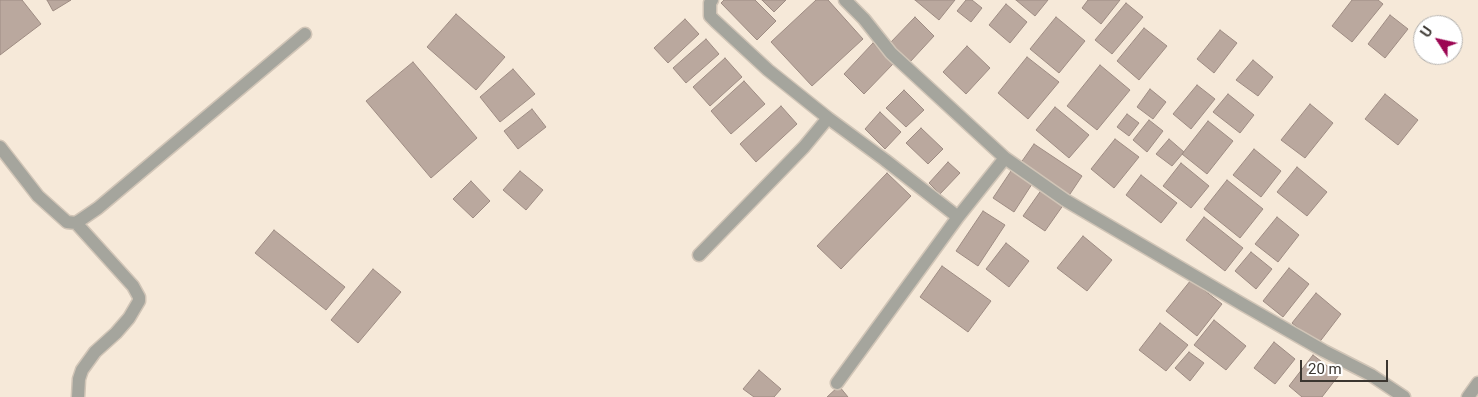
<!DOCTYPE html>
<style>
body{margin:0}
#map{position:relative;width:1478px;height:397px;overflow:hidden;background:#f6e9d9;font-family:Roboto,sans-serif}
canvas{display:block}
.north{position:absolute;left:1413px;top:15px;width:50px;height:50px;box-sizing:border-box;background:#fff;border:1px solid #b1afac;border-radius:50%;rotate:305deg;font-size:14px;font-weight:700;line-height:20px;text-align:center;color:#3b3630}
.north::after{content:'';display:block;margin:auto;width:18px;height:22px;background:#9c0653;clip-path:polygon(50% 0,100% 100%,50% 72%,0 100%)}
.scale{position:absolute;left:1300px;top:360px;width:88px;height:22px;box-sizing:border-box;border:2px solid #3b3630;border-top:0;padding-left:6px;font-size:15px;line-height:18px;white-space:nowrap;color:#3b3630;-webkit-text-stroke:4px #fff;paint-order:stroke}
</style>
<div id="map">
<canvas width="1478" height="397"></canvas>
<div class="north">U</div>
<div class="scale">20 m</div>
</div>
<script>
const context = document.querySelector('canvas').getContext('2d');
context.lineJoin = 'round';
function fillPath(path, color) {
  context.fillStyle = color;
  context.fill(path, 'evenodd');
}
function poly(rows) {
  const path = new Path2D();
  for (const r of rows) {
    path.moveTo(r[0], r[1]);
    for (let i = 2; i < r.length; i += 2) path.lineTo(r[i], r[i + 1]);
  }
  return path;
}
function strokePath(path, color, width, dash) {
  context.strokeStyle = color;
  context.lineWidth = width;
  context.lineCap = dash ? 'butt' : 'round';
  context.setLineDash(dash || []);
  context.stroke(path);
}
const building = poly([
 [0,0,22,0,41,24,0,55,0,0],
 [47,0,71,0,53,11,47,0],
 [724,0,755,0,776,21,757,40,721,3,724,0],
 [762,0,786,0,774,12,762,0],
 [816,0,828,0,863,39,812,86,771,42,816,0],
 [915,0,955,0,939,20,915,0],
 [966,0,972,0,982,8,971,22,957,11,966,0],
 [1016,0,1048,0,1035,16,1016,0],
 [1088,0,1120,0,1101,24,1082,8,1088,0],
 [1352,0,1378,0,1383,4,1352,42,1332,26,1352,0],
 [1126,3,1143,17,1112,54,1095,40,1126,3],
 [1006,4,1027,22,1010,43,989,25,1006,4],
 [456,14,505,57,476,90,427,47,456,14],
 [1390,15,1408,29,1385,58,1368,44,1390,15],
 [915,17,934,36,910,62,890,43,915,17],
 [1056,17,1085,41,1059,73,1030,49,1056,17],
 [685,19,699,34,668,63,654,48,685,19],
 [1144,28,1167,46,1139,80,1117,61,1144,28],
 [1220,30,1237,43,1214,73,1197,59,1220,30],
 [706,39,719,54,686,83,673,68,706,39],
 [873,43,893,64,864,94,844,74,873,43],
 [967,46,990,68,966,94,943,72,967,46],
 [1027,57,1059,82,1028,119,998,93,1027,57],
 [725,58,742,77,710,106,693,87,725,58],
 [1253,60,1273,77,1258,96,1236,80,1253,60],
 [413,62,477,138,431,178,366,101,413,62],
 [1100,65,1130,90,1097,130,1067,106,1100,65],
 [513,69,535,94,500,122,480,97,513,69],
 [744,81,765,104,731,134,711,111,744,81],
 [1197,85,1215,99,1191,129,1173,114,1197,85],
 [1150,89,1166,102,1153,119,1137,107,1150,89],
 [904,90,924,110,906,127,886,108,904,90],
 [1228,94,1254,115,1240,133,1213,112,1228,94],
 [1385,94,1418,120,1398,145,1365,119,1385,94],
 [1310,104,1333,123,1305,158,1281,140,1310,104],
 [781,106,797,124,756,162,740,144,781,106],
 [1055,107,1089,135,1069,158,1036,130,1055,107],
 [532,109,546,127,518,149,504,131,532,109],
 [880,112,901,132,885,149,865,129,880,112],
 [1127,114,1139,123,1129,136,1117,127,1127,114],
 [1149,120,1163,131,1147,152,1133,140,1149,120],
 [1208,121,1233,141,1207,174,1182,154,1208,121],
 [921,128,943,149,928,164,906,143,921,128],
 [1115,139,1139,157,1114,188,1091,169,1115,139],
 [1169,139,1184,152,1172,166,1156,154,1169,139],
 [1034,144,1082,176,1068,197,1020,164,1034,144],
 [1254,149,1281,171,1261,197,1233,175,1254,149],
 [948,162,960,173,940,194,929,183,948,162],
 [1181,163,1209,186,1191,208,1163,186,1181,163],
 [1297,167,1327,192,1307,216,1277,192,1297,167],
 [1013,168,1034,181,1014,212,993,198,1013,168],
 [520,171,543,190,526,210,503,190,520,171],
 [887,173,911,196,841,269,817,246,887,173],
 [1141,175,1177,203,1161,223,1126,195,1141,175],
 [1227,180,1263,209,1240,238,1204,209,1227,180],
 [471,181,490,201,473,218,453,199,471,181],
 [1042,189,1064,204,1045,231,1023,216,1042,189],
 [983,211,1005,225,978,266,956,251,983,211],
 [1204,217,1243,248,1225,271,1186,240,1204,217],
 [1277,217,1299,235,1278,262,1255,244,1277,217],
 [274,230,345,287,326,310,255,253,274,230],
 [1083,236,1112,260,1087,291,1057,268,1083,236],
 [1006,243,1029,261,1009,287,986,269,1006,243],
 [1251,252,1272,269,1256,289,1235,271,1251,252],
 [942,266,991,301,968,332,920,297,942,266],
 [1289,268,1309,284,1283,317,1263,301,1289,268],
 [373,269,401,292,358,343,331,320,373,269],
 [1191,280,1222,304,1197,336,1166,311,1191,280],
 [1316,293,1341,314,1318,344,1292,323,1316,293],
 [1214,320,1246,346,1226,370,1194,345,1214,320],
 [1160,323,1188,345,1166,371,1139,350,1160,323],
 [1274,342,1295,359,1275,384,1254,368,1274,342],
 [1189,352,1204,363,1190,381,1175,368,1189,352],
 [1313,355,1339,375,1322,397,1302,397,1289,386,1313,355],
 [759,370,781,389,774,397,754,397,743,389,759,370],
 [839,386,848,397,827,397,839,386]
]);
fillPath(building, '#baa89e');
strokePath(building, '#9e8c83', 1);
const street = poly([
 [845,0,864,19,891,53,1005,158,1065,200,1242,304,1324,351,1371,375,1404,397],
 [828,118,885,160,958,217],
 [0,147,38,196,67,222,76,223,98,208,305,34],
 [76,223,133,286,139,297,139,301,129,318,116,333,95,352,82,370,79,379,78,397],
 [699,255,804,147,828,118,768,70,715,21,710,16,710,3,712,0],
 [837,383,958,217,1005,158],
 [1468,397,1478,383]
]);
strokePath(street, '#d1c5b7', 15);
strokePath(street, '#a5a59d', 12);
</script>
